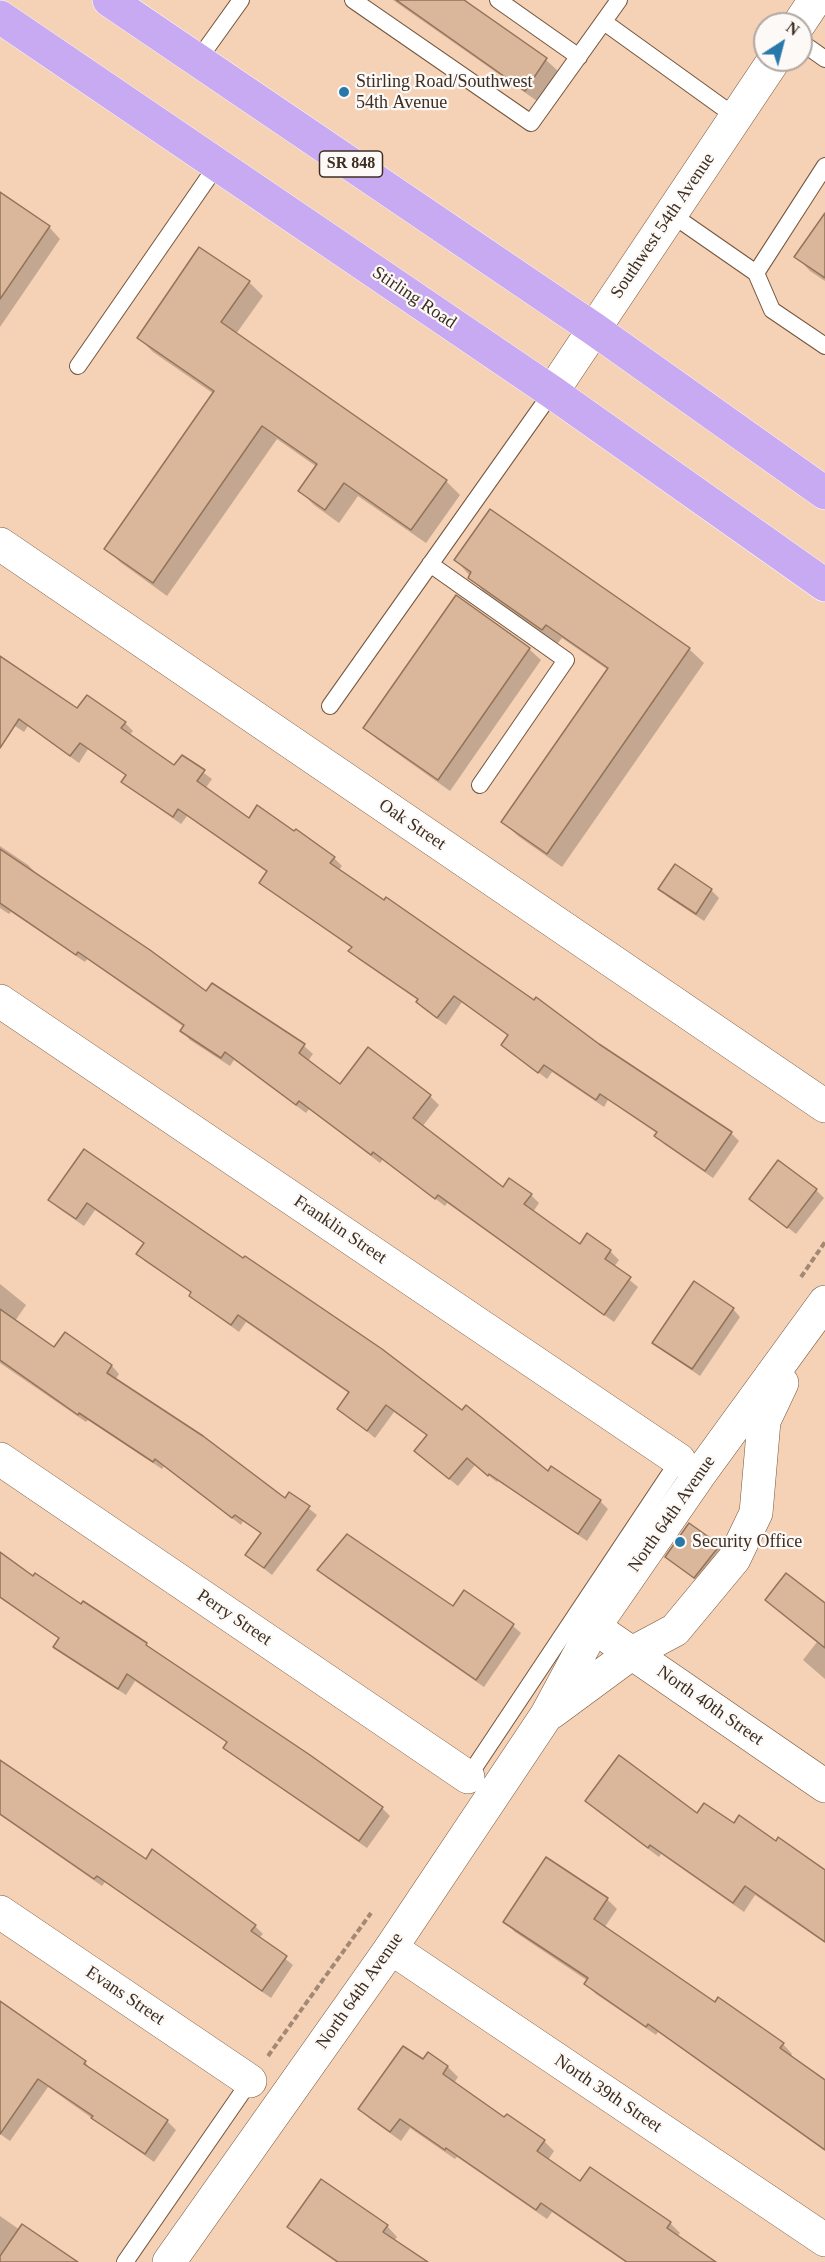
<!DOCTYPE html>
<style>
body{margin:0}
#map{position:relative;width:825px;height:2262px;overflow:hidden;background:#f5d1b5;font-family:Georgia,serif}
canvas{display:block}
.north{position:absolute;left:753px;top:12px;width:60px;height:60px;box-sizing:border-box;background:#fdf9f6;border:2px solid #b0a8a2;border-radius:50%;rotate:36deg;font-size:16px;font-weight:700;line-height:24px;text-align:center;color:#3c2e23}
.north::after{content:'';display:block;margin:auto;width:21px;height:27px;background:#2978aa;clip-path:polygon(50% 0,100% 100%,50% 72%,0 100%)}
</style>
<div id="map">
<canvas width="825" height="2262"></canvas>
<div class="north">N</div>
</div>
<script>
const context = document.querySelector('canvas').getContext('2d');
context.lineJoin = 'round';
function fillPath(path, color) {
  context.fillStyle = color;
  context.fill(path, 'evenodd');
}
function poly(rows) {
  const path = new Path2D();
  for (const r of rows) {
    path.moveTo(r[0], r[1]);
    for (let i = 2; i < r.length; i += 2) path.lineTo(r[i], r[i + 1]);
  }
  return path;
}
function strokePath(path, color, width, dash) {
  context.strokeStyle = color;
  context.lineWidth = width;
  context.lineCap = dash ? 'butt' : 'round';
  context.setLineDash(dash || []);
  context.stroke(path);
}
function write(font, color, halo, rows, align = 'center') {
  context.font = font + ' Georgia,serif';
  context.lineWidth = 4.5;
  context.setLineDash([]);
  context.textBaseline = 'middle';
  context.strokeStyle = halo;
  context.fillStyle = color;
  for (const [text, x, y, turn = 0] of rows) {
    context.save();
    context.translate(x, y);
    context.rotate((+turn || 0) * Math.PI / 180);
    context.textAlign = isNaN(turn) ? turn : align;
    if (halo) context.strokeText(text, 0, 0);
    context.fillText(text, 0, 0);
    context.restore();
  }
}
fillPath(poly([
 [393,0,462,0,546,60,558,71,537,101],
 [0,194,49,227,60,239,0,327],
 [825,215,825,281,810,271,796,256],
 [249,282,263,296,236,334,446,481,460,495,426,543,358,496,339,523,314,505,300,491,317,467,277,439,167,596,120,562,106,548,214,394,153,352,139,338],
 [456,560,689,649,704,663,562,867,518,836,503,822,608,670,562,638,557,644,484,592],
 [529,649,541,660,450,791,377,739,365,727],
 [0,658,78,710,125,723,133,731,129,736,175,768,182,757,212,779,205,789,249,820,295,834,296,832,334,858,342,866,338,871,731,1133,739,1141,713,1178,664,1144,656,1136,658,1134,608,1100,604,1107,552,1072,547,1079,503,1045,509,1036,462,1002,446,1025,425,1010,418,1002,419,1001,358,959,350,951,352,948,269,890,261,883,268,873,187,816,181,824,131,789,123,782,127,776,88,749,79,763,28,726,24,732,0,716],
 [0,846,28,865,37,874,36,875,207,993,212,985,304,1046,313,1054,308,1061,340,1086,430,1096,439,1105,422,1127,503,1189,531,1195,539,1203,533,1212,580,1246,610,1251,619,1260,614,1267,638,1287,614,1322,447,1203,445,1206,383,1159,380,1163,309,1109,306,1113,234,1060,230,1066,190,1040,182,1031,184,1027,87,959,85,962,11,912,9,914,0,908],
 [676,866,711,890,719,898,704,921,668,897,660,889],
 [85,1151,548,1473,600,1501,608,1509,587,1541,498,1481,497,1482,475,1465,458,1486,424,1459,428,1436,394,1412,375,1438,339,1408,350,1394,246,1322,239,1332,199,1303,191,1295,192,1293,146,1262,138,1254,145,1244,95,1210,84,1226,58,1208,50,1200],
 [816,1190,824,1198,796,1234,751,1199],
 [0,1284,26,1305,15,1321,55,1349,65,1334,112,1366,119,1374,115,1380,285,1500,290,1494,317,1515,272,1575,247,1555,262,1534,243,1521,241,1525,164,1466,162,1469,88,1420,86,1422,0,1363],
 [733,1309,740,1317,700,1376,662,1350,654,1342],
 [719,1546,727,1554,702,1585,667,1557],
 [0,1554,34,1578,146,1644,154,1652,382,1808,390,1816,367,1848,233,1755,225,1748,228,1743,135,1681,126,1695,63,1654,55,1647,60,1639,0,1598],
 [320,1570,513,1626,521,1633,484,1687,327,1578],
 [767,1599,825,1611,825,1679,803,1660,817,1642],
 [0,1761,146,1861,255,1926,263,1934,259,1938,293,1965,271,1998,105,1882,102,1886,0,1815],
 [587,1801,698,1815,734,1825,776,1843,825,1872,825,1943,755,1895,744,1912,661,1854,659,1857,597,1811],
 [607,1899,617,1909,604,1928,715,2004,783,2044,792,2054,790,2057,825,2081,825,2151,658,2032,656,2035,596,1994,586,1984,588,1981,515,1932,505,1922],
 [0,2004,85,2062,93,2072,167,2121,176,2130,154,2162,48,2087,10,2141,0,2134],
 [428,2054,448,2067,458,2077,454,2083,505,2119,544,2141,554,2151,548,2160,581,2183,670,2223,680,2233,677,2237,713,2262,625,2262,552,2212,547,2219,457,2157,455,2159,410,2128,401,2141,370,2119,360,2109,423,2061],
 [0,2216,20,2230,75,2262,0,2262],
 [387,2226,397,2237,394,2241,425,2262,336,2262,300,2237,289,2227]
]), '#0003');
const building = poly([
 [396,0,464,0,547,58,525,91,396,0],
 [0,192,50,226,0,299,0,192],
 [825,213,825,278,794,257,825,213],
 [199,247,250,281,221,322,447,480,411,530,344,483,325,510,298,491,317,464,262,426,153,583,104,549,214,391,137,338,199,247],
 [490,509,690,648,547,854,501,822,608,668,546,625,542,630,468,578,471,572,454,560,490,509],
 [456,595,530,648,438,780,363,728,456,595],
 [0,656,77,708,87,695,126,722,121,728,174,765,182,755,205,770,197,781,249,818,257,805,294,831,296,829,335,857,330,863,384,900,386,897,534,1000,536,997,599,1044,732,1132,705,1171,654,1136,657,1132,600,1094,596,1100,544,1065,538,1073,501,1045,508,1035,454,996,437,1018,416,1002,418,999,348,951,352,947,259,883,267,871,178,809,173,817,121,782,126,775,80,743,70,756,19,719,0,748,0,656],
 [0,849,150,950,206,991,212,983,305,1044,299,1053,340,1084,368,1047,431,1095,413,1118,503,1187,509,1178,532,1194,524,1204,580,1244,587,1233,611,1250,605,1259,631,1277,604,1315,438,1195,435,1199,373,1152,371,1155,299,1101,296,1105,225,1052,221,1058,180,1031,184,1025,78,952,76,955,0,903,0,849],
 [675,864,712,889,696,914,658,889,675,864],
 [84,1149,243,1258,245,1256,307,1298,382,1349,462,1410,466,1405,548,1471,551,1466,601,1500,578,1534,489,1474,488,1476,467,1458,449,1479,414,1451,427,1435,386,1405,367,1431,337,1409,349,1392,238,1315,231,1325,189,1296,191,1292,136,1254,144,1243,87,1203,76,1219,48,1200,84,1149],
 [778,1160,817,1189,787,1228,749,1199,778,1160],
 [694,1281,734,1308,692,1369,652,1343,694,1281],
 [0,1309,54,1347,65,1332,112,1365,107,1373,203,1436,285,1498,289,1492,310,1506,264,1568,245,1555,261,1533,235,1515,232,1518,155,1459,153,1462,79,1413,78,1415,0,1360,0,1309],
 [689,1523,720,1545,694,1578,665,1557,689,1523],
 [347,1534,453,1606,464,1590,514,1624,476,1680,317,1570,347,1534],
 [0,1552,33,1576,35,1573,81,1604,83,1601,147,1643,146,1645,310,1755,383,1807,359,1841,223,1748,227,1742,127,1674,118,1689,53,1647,59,1638,0,1597,0,1552],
 [786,1573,825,1603,825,1648,765,1600,786,1573],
 [619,1755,697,1813,704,1803,734,1823,739,1815,776,1841,778,1837,825,1870,825,1942,745,1886,733,1903,650,1845,648,1848,585,1801,619,1755],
 [0,1760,146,1859,152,1849,256,1925,251,1931,287,1956,262,1991,97,1876,94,1879,0,1814,0,1760],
 [546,1857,608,1898,594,1919,715,2002,718,1997,784,2043,780,2048,825,2080,825,2150,648,2024,646,2027,584,1984,588,1978,503,1922,546,1857],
 [0,2001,86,2061,84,2064,168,2120,145,2154,91,2118,93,2116,38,2079,0,2134,0,2001],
 [403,2046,423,2059,428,2052,448,2066,443,2074,504,2117,507,2114,545,2140,537,2151,580,2181,590,2167,671,2222,667,2228,716,2262,627,2262,541,2203,536,2210,446,2148,445,2150,400,2119,390,2132,358,2109,403,2046],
 [321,2179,388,2225,383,2232,428,2262,338,2262,287,2227,321,2179],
 [22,2224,78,2262,0,2262,0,2256,22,2224]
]);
fillPath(building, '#dab79b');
strokePath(building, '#937359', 1.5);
const lane = poly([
 [353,0,531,123,619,0],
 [498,0,579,57],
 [604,22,736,117],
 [801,42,825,59],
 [198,60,241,0],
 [671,214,756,273,772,310,825,346],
 [756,273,825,166],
 [78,366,217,165],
 [430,564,566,660,480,785],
 [330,706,552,392],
 [468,1777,679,1460],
 [125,2262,250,2081]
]);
const street = poly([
 [799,24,815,0],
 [552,392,774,60],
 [0,544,825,1106],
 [0,1001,679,1460],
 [0,1459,468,1777],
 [594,1627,825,1786],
 [0,1912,250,2081],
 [391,1948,825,2240]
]);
const secondary = poly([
 [552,1712,632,1653,675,1630,734,1559,756,1513,764,1421,782,1383],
 [169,2262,391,1948,546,1716,594,1627,699,1475,825,1302]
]);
const primary = poly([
 [109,0,594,329,825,493],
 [0,17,552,392,825,585]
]);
strokePath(lane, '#73553c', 18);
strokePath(street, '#73553c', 34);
strokePath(secondary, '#73553c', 34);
strokePath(primary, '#fff', 34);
strokePath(poly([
 [801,1277,825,1242],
 [268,2056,371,1913]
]), '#a38974', 4, [6, 3]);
strokePath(lane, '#fff', 16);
strokePath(street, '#fff', 33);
strokePath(secondary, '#fff', 33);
strokePath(primary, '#c8aaf2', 33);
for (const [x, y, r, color] of [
 [344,92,6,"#2978aa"],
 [680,1542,6,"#2978aa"]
]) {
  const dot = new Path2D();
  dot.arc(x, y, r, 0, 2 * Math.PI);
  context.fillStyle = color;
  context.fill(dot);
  strokePath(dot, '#fdf9f6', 2);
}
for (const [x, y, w] of [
 [351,164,63]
]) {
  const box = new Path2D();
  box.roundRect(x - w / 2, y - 13, w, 26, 4.5);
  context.fillStyle = '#fdf9f6';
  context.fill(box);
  strokePath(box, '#3c2e23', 1.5);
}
write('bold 16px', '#3c2e23', null, [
 ["SR 848",351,164]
]);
write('18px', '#3c2e23', '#fdf9f6', [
 ["Stirling Road/Southwest",356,82],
 ["54th Avenue",356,103],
 ["Security Office",692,1542]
], 'left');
write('18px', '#3c2e23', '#fdf9f6', [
 ["Southwest 54th Avenue",663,226,-56],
 ["Stirling Road",414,298,34],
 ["Oak Street",412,825,34],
 ["Franklin Street",340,1230,34],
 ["North 64th Avenue",672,1514,-55],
 ["Perry Street",234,1618,34],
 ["North 40th Street",710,1706,35],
 ["North 64th Avenue",360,1991,-55],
 ["Evans Street",125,1996,34],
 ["North 39th Street",608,2094,34]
]);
</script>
